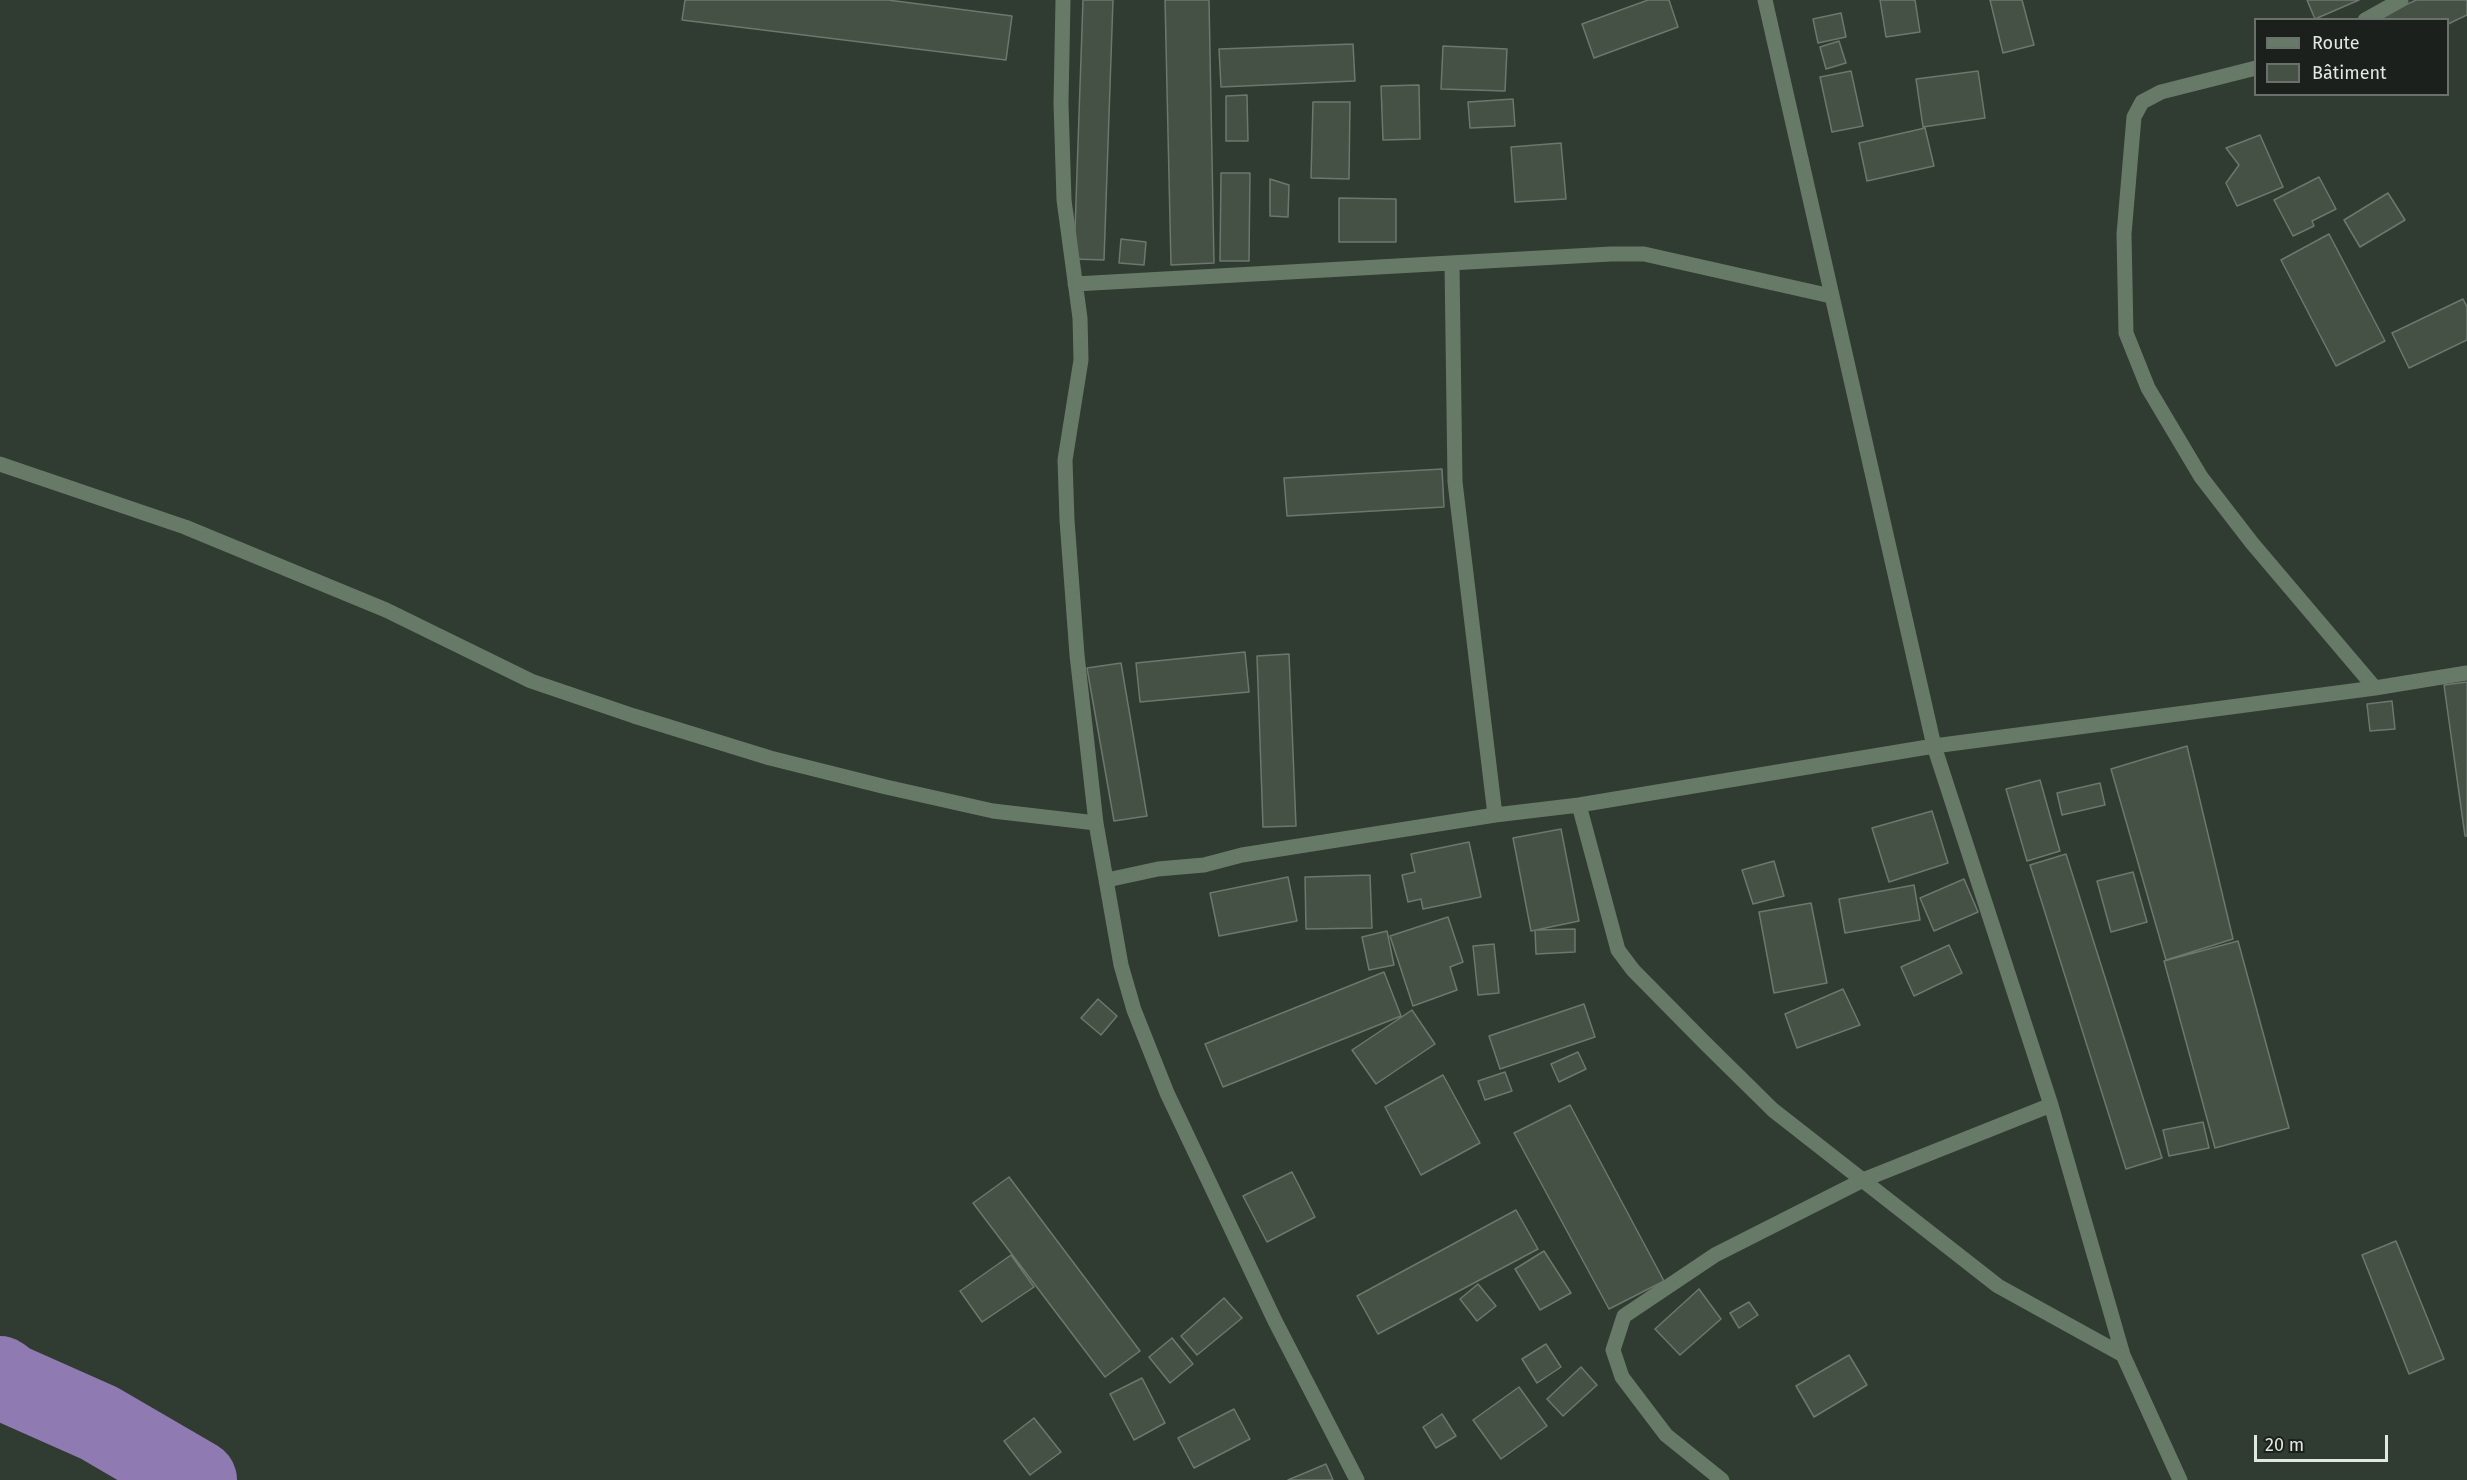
<!DOCTYPE html>
<meta charset="utf-8">
<style>
body{margin:0}
#map{position:relative;width:2467px;height:1480px;overflow:hidden;background:#303b31;font-family:"Fira Sans",sans-serif}
canvas{display:block}
.legend{position:absolute;left:2254px;top:18px;width:195px;height:78px;box-sizing:border-box;background:#1b201c;border:2px solid #6a706b;margin:0;padding:8px 10px;list-style:none;font-size:18px;color:#e1e7e1}
.legend li{display:flex;align-items:center;gap:12px;height:30px}
.legend b{width:30px;border:2px solid #6a706b}
.scale{position:absolute;left:2254px;top:1435px;width:134px;height:27px;box-sizing:border-box;border:3px solid #e1e7e1;border-top:0;padding-left:8px;font-size:18px;line-height:21px;white-space:nowrap;color:#e1e7e1;-webkit-text-stroke:4px #1b201c;paint-order:stroke}
</style>
<div id="map">
<canvas width="2467" height="1480"></canvas>
<ul class="legend">
<li><b style="height:8px;background:#667a67"></b>Route</li>
<li><b style="height:16px;background:#465146"></b>Bâtiment</li>
</ul>
<div class="scale">20 m</div>
</div>
<script>
const context = document.querySelector('canvas').getContext('2d');
context.lineJoin = 'round';
function poly(rows) {
  const path = new Path2D();
  for (const r of rows) {
    path.moveTo(r[0], r[1]);
    for (let i = 2; i < r.length; i += 2) path.lineTo(r[i], r[i + 1]);
  }
  return path;
}
function strokePath(path, color, width, dash) {
  context.strokeStyle = color;
  context.lineWidth = width;
  context.lineCap = dash ? 'butt' : 'round';
  context.setLineDash(dash || []);
  context.stroke(path);
}
function fillPath(path, color) {
  context.fillStyle = color;
  context.fill(path, 'evenodd');
}
strokePath(poly([
 [0,1376,9,1383,99,1423,197,1480]
]), '#8f7bb1', 80);
const building = poly([
 [685,0,888,0,1012,16,1006,60,682,20,685,0],
 [1083,0,1113,0,1104,260,1074,259,1083,0],
 [1165,0,1209,0,1214,263,1171,265,1165,0],
 [1648,0,1669,0,1678,27,1594,58,1582,24,1648,0],
 [1880,0,1915,0,1920,32,1886,37,1880,0],
 [1990,0,2022,0,2034,45,2003,53,1990,0],
 [2307,0,2359,0,2315,19,2307,0],
 [2416,0,2467,0,2467,15,2448,24,2448,20,2373,20,2416,0],
 [1841,13,1846,37,1818,43,1813,19,1841,13],
 [1839,41,1846,63,1826,69,1820,47,1839,41],
 [1353,44,1355,81,1221,87,1219,49,1353,44],
 [1443,46,1507,49,1505,91,1441,89,1443,46],
 [1851,71,1863,126,1832,132,1820,77,1851,71],
 [1978,71,1985,118,1923,127,1916,79,1978,71],
 [1419,85,1420,139,1383,140,1381,86,1419,85],
 [1247,95,1248,141,1226,141,1226,96,1247,95],
 [1513,99,1515,126,1470,128,1468,102,1513,99],
 [1313,102,1350,102,1349,179,1311,178,1313,102],
 [1925,128,1934,166,1867,181,1859,143,1925,128],
 [2260,135,2283,187,2237,206,2226,183,2239,165,2226,148,2260,135],
 [1561,143,1566,199,1515,202,1511,147,1561,143],
 [1221,173,1250,173,1249,261,1220,261,1221,173],
 [2319,177,2336,209,2312,221,2314,226,2293,236,2274,200,2319,177],
 [1270,179,1289,185,1288,217,1270,216,1270,179],
 [2388,193,2405,220,2360,247,2344,220,2388,193],
 [1339,198,1396,199,1396,242,1339,242,1339,198],
 [2329,234,2385,341,2336,366,2281,260,2329,234],
 [1121,239,1146,242,1144,265,1119,263,1121,239],
 [2463,299,2467,307,2467,340,2409,368,2392,333,2463,299],
 [1442,469,1444,507,1287,516,1284,478,1442,469],
 [1245,652,1249,692,1140,702,1136,663,1245,652],
 [1289,654,1296,826,1263,827,1257,656,1289,654],
 [1121,663,1147,816,1114,821,1087,668,1121,663],
 [2467,682,2467,836,2465,836,2444,685,2467,682],
 [2392,701,2395,729,2370,731,2367,704,2392,701],
 [2187,746,2233,939,2166,960,2111,769,2187,746],
 [2040,780,2060,851,2027,861,2006,789,2040,780],
 [2100,783,2105,805,2062,815,2057,793,2100,783],
 [1932,811,1948,863,1889,882,1872,828,1932,811],
 [1561,829,1579,921,1531,931,1513,838,1561,829],
 [1469,842,1481,897,1423,909,1421,899,1408,902,1402,875,1415,872,1411,854,1469,842],
 [2066,854,2162,1158,2126,1169,2030,865,2066,854],
 [1774,861,1784,896,1753,904,1742,870,1774,861],
 [2133,872,2147,922,2111,932,2097,881,2133,872],
 [1370,875,1372,928,1306,929,1305,877,1370,875],
 [1288,877,1297,921,1219,936,1210,893,1288,877],
 [1964,879,1978,912,1934,931,1920,898,1964,879],
 [1914,885,1920,920,1845,933,1839,899,1914,885],
 [1811,903,1827,983,1774,993,1759,912,1811,903],
 [1448,917,1463,962,1450,967,1457,990,1413,1006,1390,936,1448,917],
 [1575,929,1575,952,1536,954,1535,930,1575,929],
 [1387,931,1394,965,1369,970,1362,937,1387,931],
 [2238,941,2289,1128,2215,1148,2164,961,2238,941],
 [1494,944,1499,993,1478,995,1473,946,1494,944],
 [1949,945,1962,973,1914,996,1901,967,1949,945],
 [1384,972,1401,1016,1223,1087,1205,1044,1384,972],
 [1843,989,1860,1025,1797,1048,1785,1014,1843,989],
 [1098,999,1117,1016,1101,1035,1081,1018,1098,999],
 [1584,1004,1595,1037,1500,1069,1489,1036,1584,1004],
 [1412,1010,1435,1044,1376,1084,1352,1050,1412,1010],
 [1578,1052,1586,1069,1559,1082,1551,1064,1578,1052],
 [1505,1072,1512,1091,1485,1100,1478,1081,1505,1072],
 [1443,1075,1480,1143,1421,1175,1385,1107,1443,1075],
 [1570,1105,1664,1281,1609,1309,1514,1133,1570,1105],
 [2203,1122,2209,1148,2169,1156,2163,1130,2203,1122],
 [1292,1172,1315,1217,1267,1242,1243,1196,1292,1172],
 [1009,1177,1140,1351,1105,1377,973,1203,1009,1177],
 [1516,1210,1538,1249,1378,1334,1357,1296,1516,1210],
 [2396,1241,2444,1359,2409,1374,2362,1255,2396,1241],
 [1544,1251,1571,1293,1540,1310,1515,1269,1544,1251],
 [1011,1255,1034,1287,982,1322,960,1291,1011,1255],
 [1478,1284,1496,1306,1477,1321,1460,1299,1478,1284],
 [1699,1289,1721,1319,1680,1355,1655,1329,1699,1289],
 [1224,1298,1242,1318,1197,1355,1181,1336,1224,1298],
 [1749,1302,1758,1315,1739,1328,1730,1313,1749,1302],
 [1172,1338,1193,1364,1170,1383,1149,1357,1172,1338],
 [1546,1344,1561,1367,1537,1383,1522,1359,1546,1344],
 [1849,1355,1867,1385,1814,1417,1796,1386,1849,1355],
 [1581,1367,1597,1385,1563,1416,1547,1399,1581,1367],
 [1142,1378,1165,1423,1134,1440,1110,1394,1142,1378],
 [1519,1387,1547,1426,1501,1459,1473,1420,1519,1387],
 [1234,1409,1250,1439,1194,1468,1178,1438,1234,1409],
 [1442,1414,1456,1436,1436,1448,1423,1427,1442,1414],
 [1034,1418,1061,1452,1030,1475,1004,1441,1034,1418],
 [1326,1464,1333,1480,1288,1480,1326,1464]
]);
fillPath(building, '#465146');
strokePath(building, '#6c786d', 1.5);
strokePath(poly([
 [1063,0,1061,103,1064,200,1080,318,1081,360,1065,460,1067,520,1077,655,1096,823,1121,965,1134,1010,1167,1093,1275,1321,1357,1480],
 [1765,0,1934,746,2051,1105,2123,1355,2180,1480],
 [2365,20,2401,0],
 [2256,68,2161,92,2142,102,2134,117,2124,234,2126,333,2148,388,2201,477,2252,543,2375,688],
 [1452,264,1455,482,1495,815],
 [1075,284,1611,254,1644,254,1831,296],
 [0,464,185,527,386,610,531,681,634,716,770,758,886,787,993,811,1096,823],
 [1579,805,1618,950,1633,970,1705,1043,1773,1110,1998,1286,2123,1355],
 [1107,880,1158,869,1204,865,1242,855,1495,815,1579,805,1934,746,2375,688,2467,673],
 [1722,1480,1666,1435,1622,1377,1613,1350,1624,1316,1715,1255,1863,1180,2051,1105]
]), '#667a67', 15);
</script>
